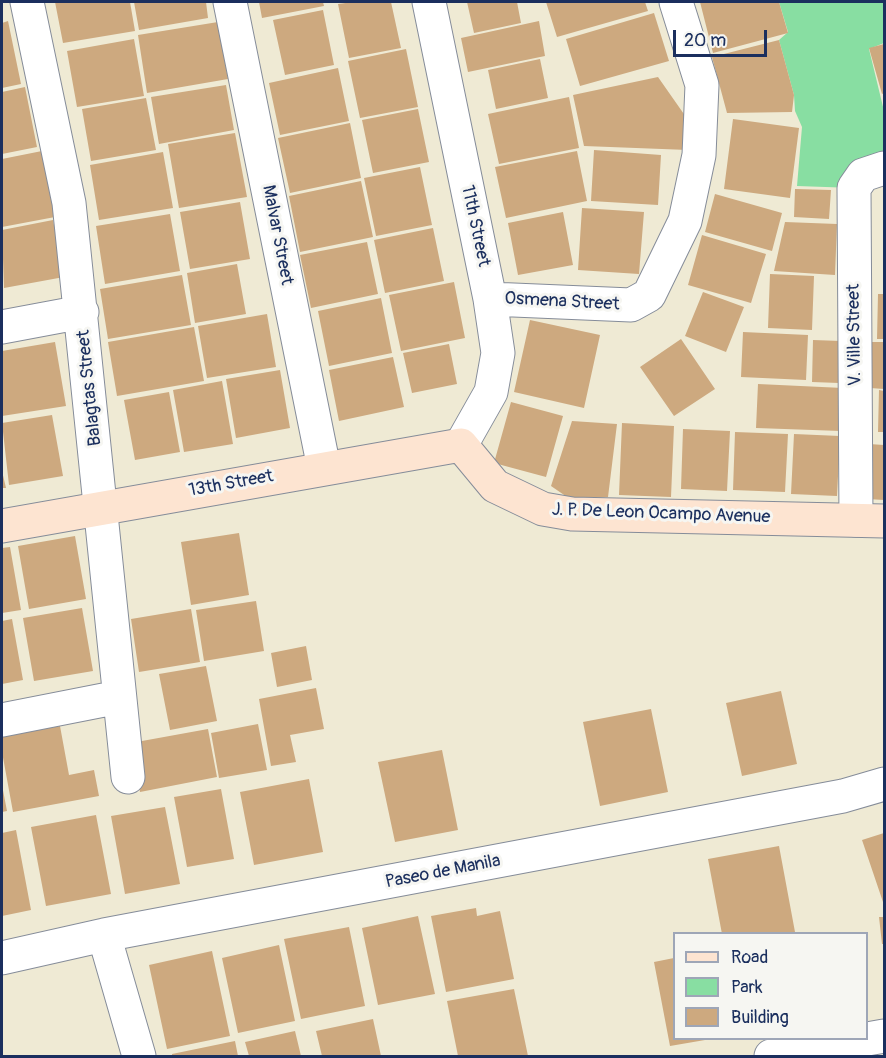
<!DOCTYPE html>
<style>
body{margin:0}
#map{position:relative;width:886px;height:1058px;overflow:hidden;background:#efead4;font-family:Pangolin,sans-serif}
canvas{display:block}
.frame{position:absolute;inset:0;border:3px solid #1b2f5e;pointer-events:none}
.legend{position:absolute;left:673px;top:932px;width:195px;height:108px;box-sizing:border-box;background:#f6f6f2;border:2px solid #9ea6b7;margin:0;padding:8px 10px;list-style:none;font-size:18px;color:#1b2f5e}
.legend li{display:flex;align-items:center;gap:12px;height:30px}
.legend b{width:30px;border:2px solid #9ea6b7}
.scale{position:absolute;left:673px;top:30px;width:94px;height:27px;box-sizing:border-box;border:3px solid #1b2f5e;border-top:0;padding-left:8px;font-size:18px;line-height:21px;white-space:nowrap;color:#1b2f5e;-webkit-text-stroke:4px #f6f6f2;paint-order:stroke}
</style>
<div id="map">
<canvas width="886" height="1058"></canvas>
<div class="frame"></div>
<ul class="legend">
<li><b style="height:8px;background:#fde4d1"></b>Road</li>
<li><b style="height:16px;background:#88dea2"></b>Park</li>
<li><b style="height:16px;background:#cda97f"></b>Building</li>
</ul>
<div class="scale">20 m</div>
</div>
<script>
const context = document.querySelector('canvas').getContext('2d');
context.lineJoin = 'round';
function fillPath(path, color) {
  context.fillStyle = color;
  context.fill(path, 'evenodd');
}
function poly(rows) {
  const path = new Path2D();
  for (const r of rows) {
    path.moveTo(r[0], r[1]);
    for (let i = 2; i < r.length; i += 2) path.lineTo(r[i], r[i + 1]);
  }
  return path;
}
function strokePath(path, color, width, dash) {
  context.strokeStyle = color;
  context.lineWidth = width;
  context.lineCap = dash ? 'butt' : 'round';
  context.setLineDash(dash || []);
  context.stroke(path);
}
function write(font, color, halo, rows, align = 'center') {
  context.font = font + ' Pangolin,sans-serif';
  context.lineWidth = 6;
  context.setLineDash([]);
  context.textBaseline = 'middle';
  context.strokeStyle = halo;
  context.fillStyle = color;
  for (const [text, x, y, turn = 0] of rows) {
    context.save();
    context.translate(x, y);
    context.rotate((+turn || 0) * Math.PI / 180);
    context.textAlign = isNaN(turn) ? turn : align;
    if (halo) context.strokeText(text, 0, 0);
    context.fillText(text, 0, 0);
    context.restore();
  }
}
fillPath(poly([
 [779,2,884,2,884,43,869,49,884,111,884,160,854,188,797,186,802,127,795,111,794,95,779,40,788,32]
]), '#88dea2');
fillPath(poly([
 [55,2,130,2,135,31,63,43],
 [134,2,206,2,208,18,139,30],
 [259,2,323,2,324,6,262,18],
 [353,2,391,2,401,48,349,58,338,4],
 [467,2,517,2,521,23,474,33],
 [546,2,645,2,648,11,557,37],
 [700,2,779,2,788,33,713,53],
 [323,10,334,65,285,75,273,20],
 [654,13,669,61,580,86,566,39],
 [8,21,21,84,2,88,2,23],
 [539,21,545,56,468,72,461,38],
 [218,22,228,79,147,93,138,35],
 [134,39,144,96,77,107,67,51],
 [779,40,794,95,792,112,727,113,712,57],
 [884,44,884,93,882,94,869,48],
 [406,49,418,107,360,118,348,61],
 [540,59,548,98,496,109,488,70],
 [338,68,349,121,280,135,269,83],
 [658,77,693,127,688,150,584,146,573,95],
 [226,85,234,130,159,144,151,97],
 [25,87,37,147,2,154,2,92],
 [569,97,579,148,499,164,488,114],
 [146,98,156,150,91,161,82,109],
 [418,109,429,162,373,173,362,120],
 [733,119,799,128,790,198,724,189],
 [350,123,361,178,290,193,278,138],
 [235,133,247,197,179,208,168,144],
 [594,150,661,155,658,205,591,201],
 [42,151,55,217,2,227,2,159],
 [577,151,587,201,506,218,495,167],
 [163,152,173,208,99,220,90,165],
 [420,167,432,225,376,236,364,178],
 [361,181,373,237,300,252,289,196],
 [795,189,831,190,829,219,794,217],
 [715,194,782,213,772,251,705,232],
 [240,202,250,259,190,269,180,212],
 [582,208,644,212,639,274,578,270],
 [563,212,573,265,518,275,508,223],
 [170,214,180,271,105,284,96,226],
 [53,220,64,277,4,288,2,230],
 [785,222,837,224,835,275,774,271],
 [433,228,444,281,385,293,374,240],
 [702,235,766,254,751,303,688,285],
 [367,242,378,294,311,308,300,255],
 [237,264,246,314,195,323,187,273],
 [770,274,814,276,812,330,768,328],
 [182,275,191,325,108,339,100,289],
 [454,282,465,338,401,351,389,295],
 [703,292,744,307,726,352,685,336],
 [878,294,884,294,884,339,877,339],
 [381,298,392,353,329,366,318,311],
 [267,314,276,367,207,378,198,326],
 [530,320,600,335,584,408,514,392],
 [194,327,204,381,117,396,108,342],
 [743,332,808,335,806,380,741,377],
 [681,339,715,389,674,416,640,367],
 [813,340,841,341,839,383,812,382],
 [55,342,66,406,2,416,2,351],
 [871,342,884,342,884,389,870,388],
 [449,344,457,384,412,393,403,353],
 [393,357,404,407,339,421,329,370],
 [280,370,290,428,236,438,226,379],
 [222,381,233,444,184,452,173,390],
 [758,384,843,388,841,431,756,428],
 [879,390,884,391,884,432,878,432],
 [169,392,180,452,135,460,124,400],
 [511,402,563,416,546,477,494,463],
 [52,415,63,476,9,485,2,423],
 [572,421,617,424,608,497,570,499,551,486],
 [622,423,674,426,671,497,619,495],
 [683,429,730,431,727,491,681,489],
 [735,432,788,434,785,492,733,490],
 [794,434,840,436,837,496,791,494],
 [869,444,884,445,884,500,867,499],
 [2,471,6,488,2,488],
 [239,533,249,595,191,605,181,542],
 [75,536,86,599,29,609,18,546],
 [10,547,21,610,2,613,2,548],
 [256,601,264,651,204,661,196,610],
 [82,608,93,671,34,681,23,618],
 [191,609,200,662,139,672,131,619],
 [12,619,23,680,2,684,2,621],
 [306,646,312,680,277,687,271,653],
 [206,666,217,721,170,730,159,674],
 [316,688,324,729,290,735,296,762,271,766,259,699],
 [781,691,797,764,742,776,726,703],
 [651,709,668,792,600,806,583,722],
 [258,724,267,770,219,778,211,733],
 [60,726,69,775,94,770,99,796,13,812,2,752,2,737],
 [208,729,217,777,140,792,131,743],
 [442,750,458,830,395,842,378,762],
 [309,779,323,852,254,865,240,792],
 [2,785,7,811,2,812],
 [221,789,234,859,187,867,174,797],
 [165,807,180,884,125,894,111,816],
 [96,815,111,894,46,906,31,827],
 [16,830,31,910,2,916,2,833],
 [884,833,884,905,862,840],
 [779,846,795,932,722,934,708,859],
 [476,908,477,916,500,911,514,979,446,992,431,916],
 [418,916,435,994,378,1005,362,928],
 [879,917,884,917,884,944,882,944],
 [349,927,365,1006,301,1019,284,939],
 [279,945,295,1021,238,1033,222,958],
 [212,951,230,1036,167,1049,149,965],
 [674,958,674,1038,705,1040,670,1046,654,962],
 [514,989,528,1056,458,1056,447,1001],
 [373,1019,381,1056,322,1056,316,1031],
 [295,1031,301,1056,249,1056,245,1042],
 [235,1041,238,1056,172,1056,172,1054]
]), '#cda97f');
const street = poly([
 [27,2,69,203,128,777],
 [230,2,324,468],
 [429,2,490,299,498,353,491,392,461,445],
 [490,299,631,305,649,295,685,221,699,155,702,85,676,2],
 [2,327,82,312],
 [856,520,854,188,863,175,884,168],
 [2,720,119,697],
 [104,935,139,1056],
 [2,958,104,935,843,796,884,784],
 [771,1056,884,1036]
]);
const secondary = poly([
 [2,526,461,445,495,486,543,509,572,514,884,521]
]);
strokePath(street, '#858c99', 35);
strokePath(secondary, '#858c99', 35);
strokePath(street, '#fff', 33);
strokePath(secondary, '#fde4d1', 33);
write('18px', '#1b2f5e', '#f6f6f2', [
 ["11th Street",475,226,78],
 ["Malvar Street",277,235,79],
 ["Osmena Street",562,302,3],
 ["V. Ville Street",855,335,-91],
 ["Balagtas Street",90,388,-96],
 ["13th Street",231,484,-10],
 ["J. P. De Leon Ocampo Avenue",661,514,2],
 ["Paseo de Manila",443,872,-11]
]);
</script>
